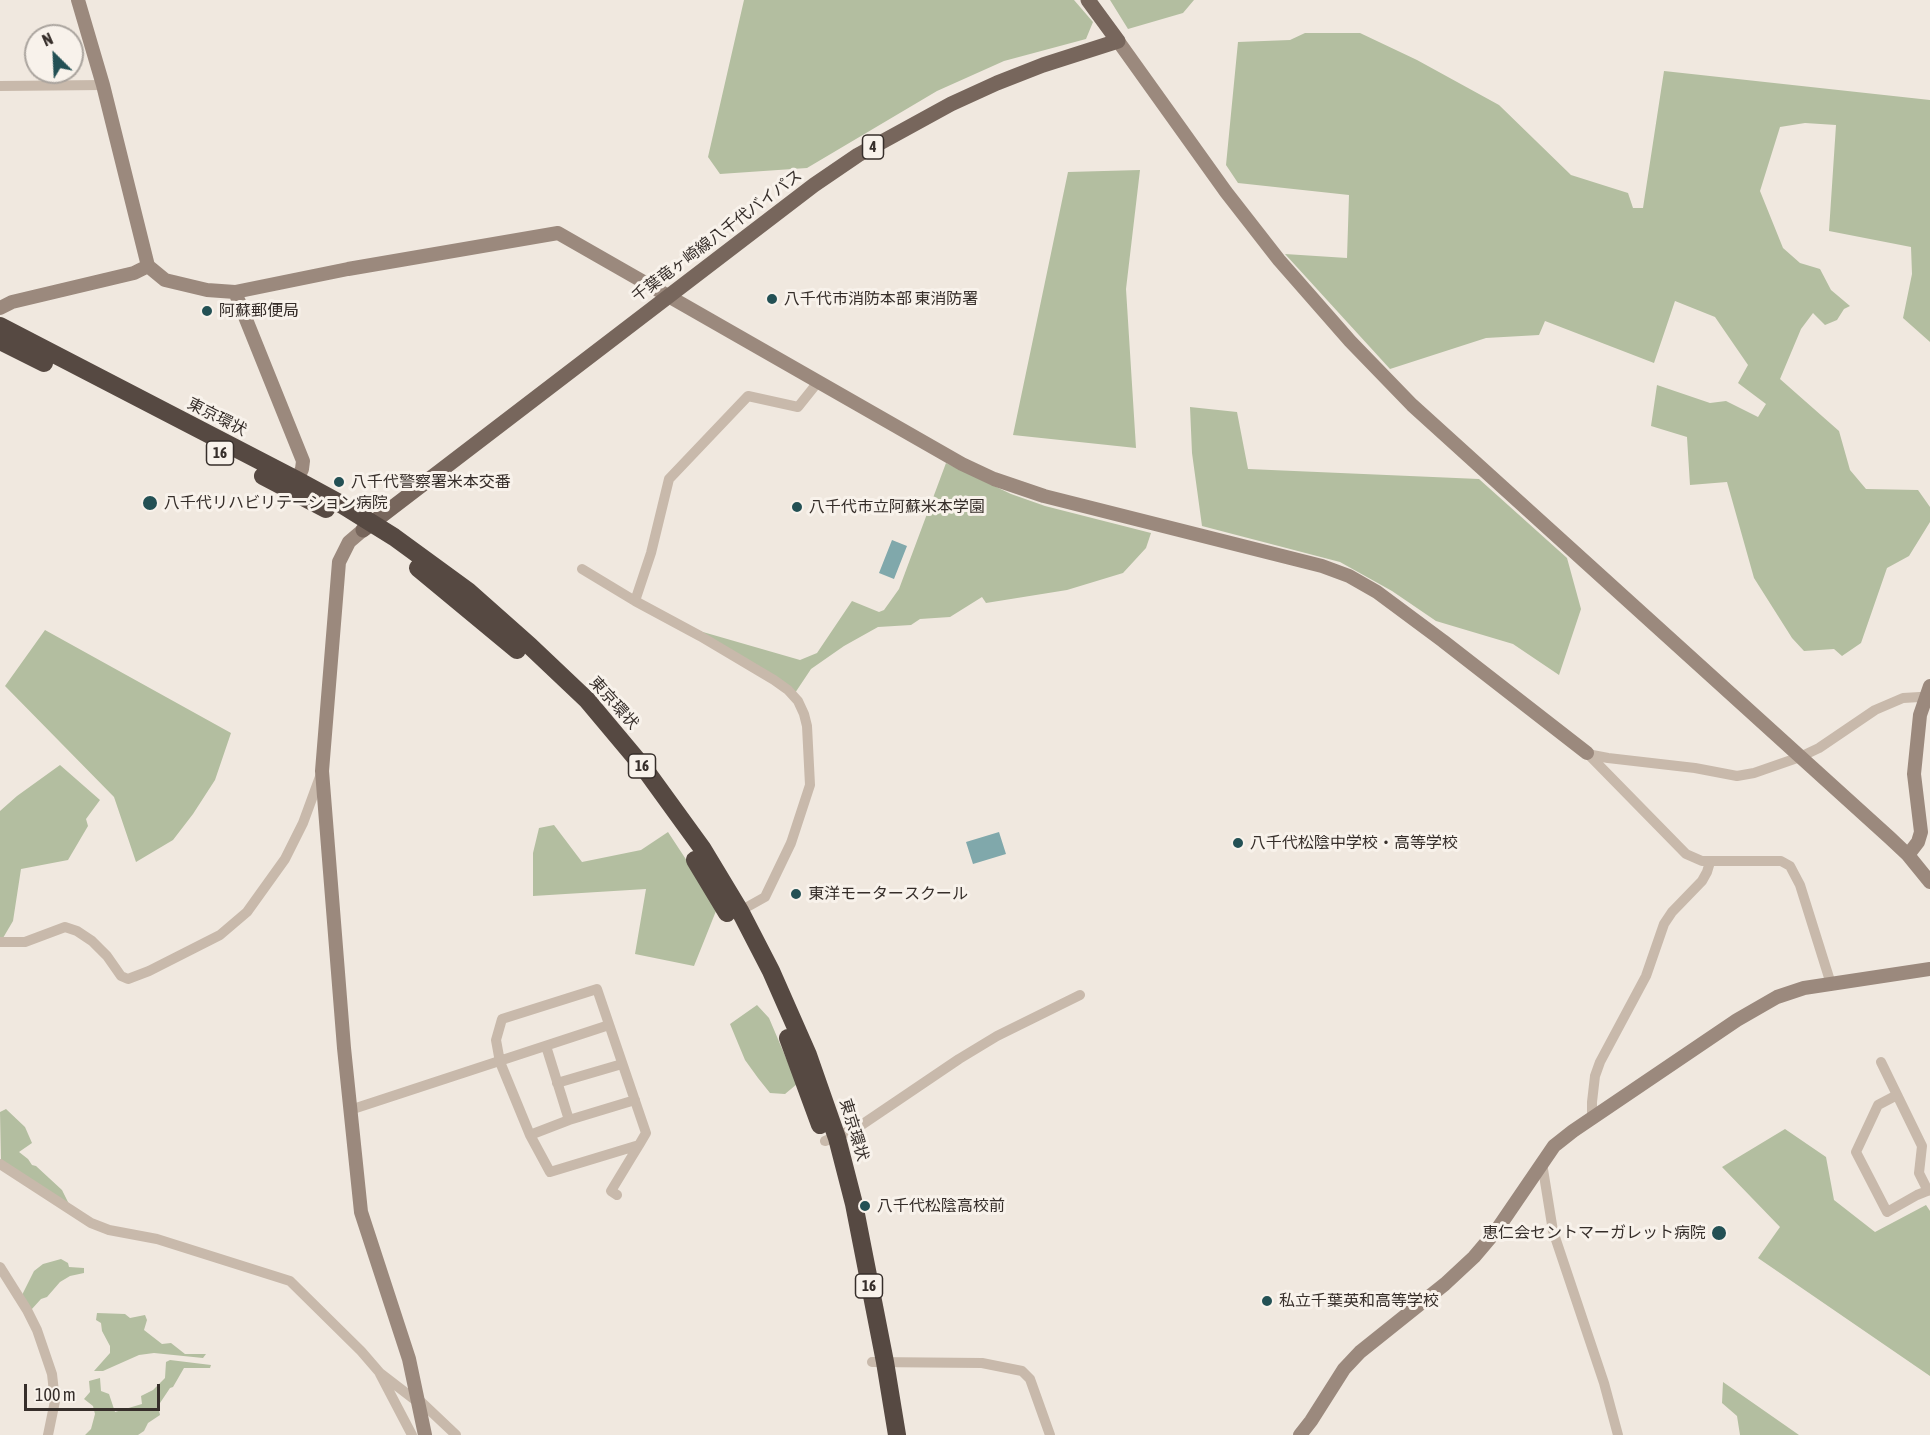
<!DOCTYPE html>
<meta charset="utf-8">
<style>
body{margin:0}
#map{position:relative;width:1930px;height:1435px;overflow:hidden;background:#f0e8df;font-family:"Asap Condensed",sans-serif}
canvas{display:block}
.north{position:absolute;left:24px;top:24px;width:60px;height:60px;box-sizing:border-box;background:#f8f2eb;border:2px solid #aaa49e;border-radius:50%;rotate:336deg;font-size:16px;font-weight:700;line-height:24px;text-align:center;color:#362e2a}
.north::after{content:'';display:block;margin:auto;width:21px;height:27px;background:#235054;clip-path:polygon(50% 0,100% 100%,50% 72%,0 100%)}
.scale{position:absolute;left:24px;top:1384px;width:136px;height:27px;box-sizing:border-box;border:3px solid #362e2a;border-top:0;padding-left:8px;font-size:18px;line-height:21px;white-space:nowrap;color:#362e2a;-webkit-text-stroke:4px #f8f2eb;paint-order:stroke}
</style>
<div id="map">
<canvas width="1930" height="1435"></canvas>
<div class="north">N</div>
<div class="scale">100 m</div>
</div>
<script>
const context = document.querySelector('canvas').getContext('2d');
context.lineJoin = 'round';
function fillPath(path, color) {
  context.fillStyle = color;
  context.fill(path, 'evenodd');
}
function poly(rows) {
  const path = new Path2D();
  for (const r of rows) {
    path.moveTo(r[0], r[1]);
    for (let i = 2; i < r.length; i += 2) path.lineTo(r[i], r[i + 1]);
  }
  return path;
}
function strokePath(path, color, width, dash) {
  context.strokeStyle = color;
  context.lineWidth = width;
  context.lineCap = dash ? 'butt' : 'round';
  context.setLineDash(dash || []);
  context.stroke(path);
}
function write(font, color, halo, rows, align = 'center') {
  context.font = font + ' "Asap Condensed","Noto Sans JP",sans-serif';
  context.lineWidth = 6;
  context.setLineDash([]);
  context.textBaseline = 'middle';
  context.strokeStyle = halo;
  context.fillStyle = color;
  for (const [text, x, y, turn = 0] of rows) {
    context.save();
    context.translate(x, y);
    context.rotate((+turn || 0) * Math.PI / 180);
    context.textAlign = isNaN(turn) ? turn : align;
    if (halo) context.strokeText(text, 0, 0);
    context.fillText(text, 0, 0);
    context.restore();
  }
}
fillPath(poly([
 [744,0,1074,0,1093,22,1086,39,1004,61,937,91,807,168,720,174,708,157],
 [1110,0,1194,0,1183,13,1128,29],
 [1305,33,1360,33,1417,60,1499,105,1571,175,1628,193,1633,208,1643,208,1664,71,1930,100,1930,342,1903,318,1912,274,1911,247,1829,231,1836,125,1805,123,1780,127,1760,191,1783,248,1800,263,1820,269,1831,290,1850,306,1844,309,1837,320,1825,325,1813,313,1801,329,1780,379,1839,431,1850,470,1866,489,1918,490,1930,507,1930,522,1909,556,1887,568,1861,643,1842,656,1834,649,1804,651,1792,638,1754,578,1727,482,1690,485,1687,437,1651,426,1657,385,1710,403,1726,401,1758,417,1766,404,1738,383,1748,365,1715,317,1675,301,1654,363,1545,321,1539,335,1486,338,1390,369,1285,254,1347,258,1349,195,1238,183,1226,165,1238,42,1290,40],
 [1140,170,1126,289,1136,448,1013,435,1068,172],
 [1190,407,1237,412,1248,469,1479,479,1567,558,1581,609,1559,675,1513,644,1436,621,1392,591,1340,562,1202,526,1192,453],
 [946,463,1011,494,1045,506,1151,533,1146,548,1123,573,1067,590,986,603,982,597,950,617,920,619,911,625,878,627,844,646,811,669,795,693,696,630,800,660,817,653,852,601,879,612,884,610,899,589],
 [45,630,231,733,215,780,193,814,173,840,136,862,114,797,5,686],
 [60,765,100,800,86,819,88,826,68,860,21,869,13,921,3,938,0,938,0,811,17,796],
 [554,825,582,862,641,850,668,832,708,893,716,911,694,966,635,954,646,889,533,896,533,853,539,828],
 [757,1005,769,1018,797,1084,785,1094,770,1093,758,1078,745,1060,730,1024],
 [6,1109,25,1127,32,1143,19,1152,28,1159,32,1165,36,1166,62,1190,69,1204,1,1160,0,1112],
 [1785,1129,1826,1157,1834,1200,1875,1232,1926,1205,1930,1211,1930,1376,1758,1258,1780,1227,1722,1167],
 [61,1259,68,1263,69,1267,84,1268,84,1273,70,1276,60,1282,47,1297,41,1299,31,1310,22,1295,34,1271,43,1264],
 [97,1313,125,1314,130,1318,145,1315,147,1320,144,1330,162,1344,171,1343,185,1354,206,1354,203,1358,154,1353,139,1355,103,1371,94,1371,110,1353,110,1346,102,1331,101,1323,96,1320],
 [170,1360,211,1365,210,1368,184,1368,173,1387,170,1388,158,1406,160,1415,148,1423,144,1431,138,1435,85,1435,91,1429,95,1414,93,1406,84,1399,90,1392,89,1381,100,1378,101,1391,109,1394,115,1412,142,1404,141,1396,153,1390,165,1378,166,1362],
 [1723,1382,1799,1435,1740,1435,1737,1416,1722,1403]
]), '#b3bea0');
fillPath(poly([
 [892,540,907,546,894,579,879,573],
 [999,832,1006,854,973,864,966,842]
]), '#80a8ab');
strokePath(poly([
 [0,86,103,85],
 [582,569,635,601,700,636,774,680,788,690,798,701,804,714,807,726,810,785,791,843,765,897,740,911],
 [635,601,651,553,669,479,748,396,798,407,818,382],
 [1587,753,1686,854,1702,861,1781,861,1790,866,1800,885,1831,984],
 [1587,754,1608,758,1695,768,1737,776,1754,773,1800,757,1819,748,1875,710,1903,698,1920,697,1925,698],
 [0,942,25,942,65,927,77,931,92,941,107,956,121,976,128,979,149,971,220,935,247,912,285,859,303,823,321,774],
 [1881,1062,1922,1146,1919,1173,1928,1191],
 [557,1083,622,1064],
 [1897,1095,1878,1105,1856,1152,1887,1212,1917,1195,1930,1190],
 [350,1110,609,1025],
 [1592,1118,1592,1102,1595,1076,1600,1062,1646,976,1664,924,1672,912,1702,881,1707,872,1710,862],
 [569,1120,635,1100],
 [530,1135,569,1120,546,1046],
 [825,1141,857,1128,959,1059,997,1036,1080,995],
 [1542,1163,1553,1231,1604,1383,1618,1435],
 [0,1164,91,1223,109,1230,157,1239,290,1281,361,1351,380,1373,419,1403],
 [617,1195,611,1191,631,1158,639,1145,646,1133,597,989,502,1019,496,1040,500,1062,530,1135,550,1172,639,1145],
 [0,1267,27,1310,37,1330,52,1374,55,1401,48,1435],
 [872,1362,982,1363,1022,1371,1030,1379,1050,1435],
 [380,1374,412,1435],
 [419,1400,456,1435]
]), '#c8b9ab', 10);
strokePath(poly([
 [78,0,103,85,148,266,165,280,207,290,235,292,348,269,558,233,962,464,994,479,1044,496,1322,566,1349,576,1377,592,1443,641,1587,753],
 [1118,41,1226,192,1279,260,1350,341,1412,405,1890,838,1908,855,1930,882],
 [235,292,303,461,302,469,297,480],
 [0,308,12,302,134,273,148,266],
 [363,530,349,542,339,562,322,771,344,1048,361,1212,409,1359,425,1435],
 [1908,855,1918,842,1921,832,1914,774,1920,715,1930,686],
 [1300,1435,1311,1421,1344,1369,1360,1352,1445,1284,1474,1257,1496,1231,1554,1146,1573,1131,1737,1020,1777,997,1804,988,1930,969]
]), '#9b897d', 14);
strokePath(poly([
 [363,530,814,185,858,155,951,104,997,83,1043,65,1118,41,1088,0]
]), '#77665c', 15);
strokePath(poly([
 [0,326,297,480,341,504,394,537,468,591,530,646,587,700,644,768,702,848,740,911,771,971,808,1055,837,1138,854,1204,885,1362,897,1435],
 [0,341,44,363],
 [263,476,326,509],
 [418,568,517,650],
 [695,860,727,913],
 [788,1038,820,1125]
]), '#564942', 18);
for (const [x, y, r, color] of [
 [772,299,6,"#235054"],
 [207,311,6,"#235054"],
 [339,482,6,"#235054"],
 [150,503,8,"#235054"],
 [797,507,6,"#235054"],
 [1238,843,6,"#235054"],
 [796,894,6,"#235054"],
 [865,1206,6,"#235054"],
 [1719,1233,8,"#235054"],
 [1267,1301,6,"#235054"]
]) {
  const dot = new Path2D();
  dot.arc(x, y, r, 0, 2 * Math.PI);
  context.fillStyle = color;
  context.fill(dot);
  strokePath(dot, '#f8f2eb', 2);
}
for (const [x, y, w] of [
 [873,147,21],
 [220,453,27],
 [642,766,27],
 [869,1286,27]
]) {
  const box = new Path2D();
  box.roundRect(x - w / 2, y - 12, w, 24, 4.5);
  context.fillStyle = '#f8f2eb';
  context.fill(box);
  strokePath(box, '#362e2a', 1.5);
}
write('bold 15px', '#362e2a', null, [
 ["4",873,147],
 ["16",220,453],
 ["16",642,766],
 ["16",869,1286]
]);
write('16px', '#362e2a', '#f8f2eb', [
 ["千葉竜ヶ崎線八千代バイパス",717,236,-37],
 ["東京環状",217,417,27],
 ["東京環状",614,703,48],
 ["東京環状",854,1130,73]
]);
write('16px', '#362e2a', '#f8f2eb', [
 ["八千代市消防本部 東消防署",784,299],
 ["阿蘇郵便局",219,311],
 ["八千代警察署米本交番",351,482],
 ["八千代リハビリテーション病院",164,503],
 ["八千代市立阿蘇米本学園",809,507],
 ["八千代松陰中学校・高等学校",1250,843],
 ["東洋モータースクール",808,894],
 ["八千代松陰高校前",877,1206],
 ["恵仁会セントマーガレット病院",1706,1233,"right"],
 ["私立千葉英和高等学校",1279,1301]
], 'left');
</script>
